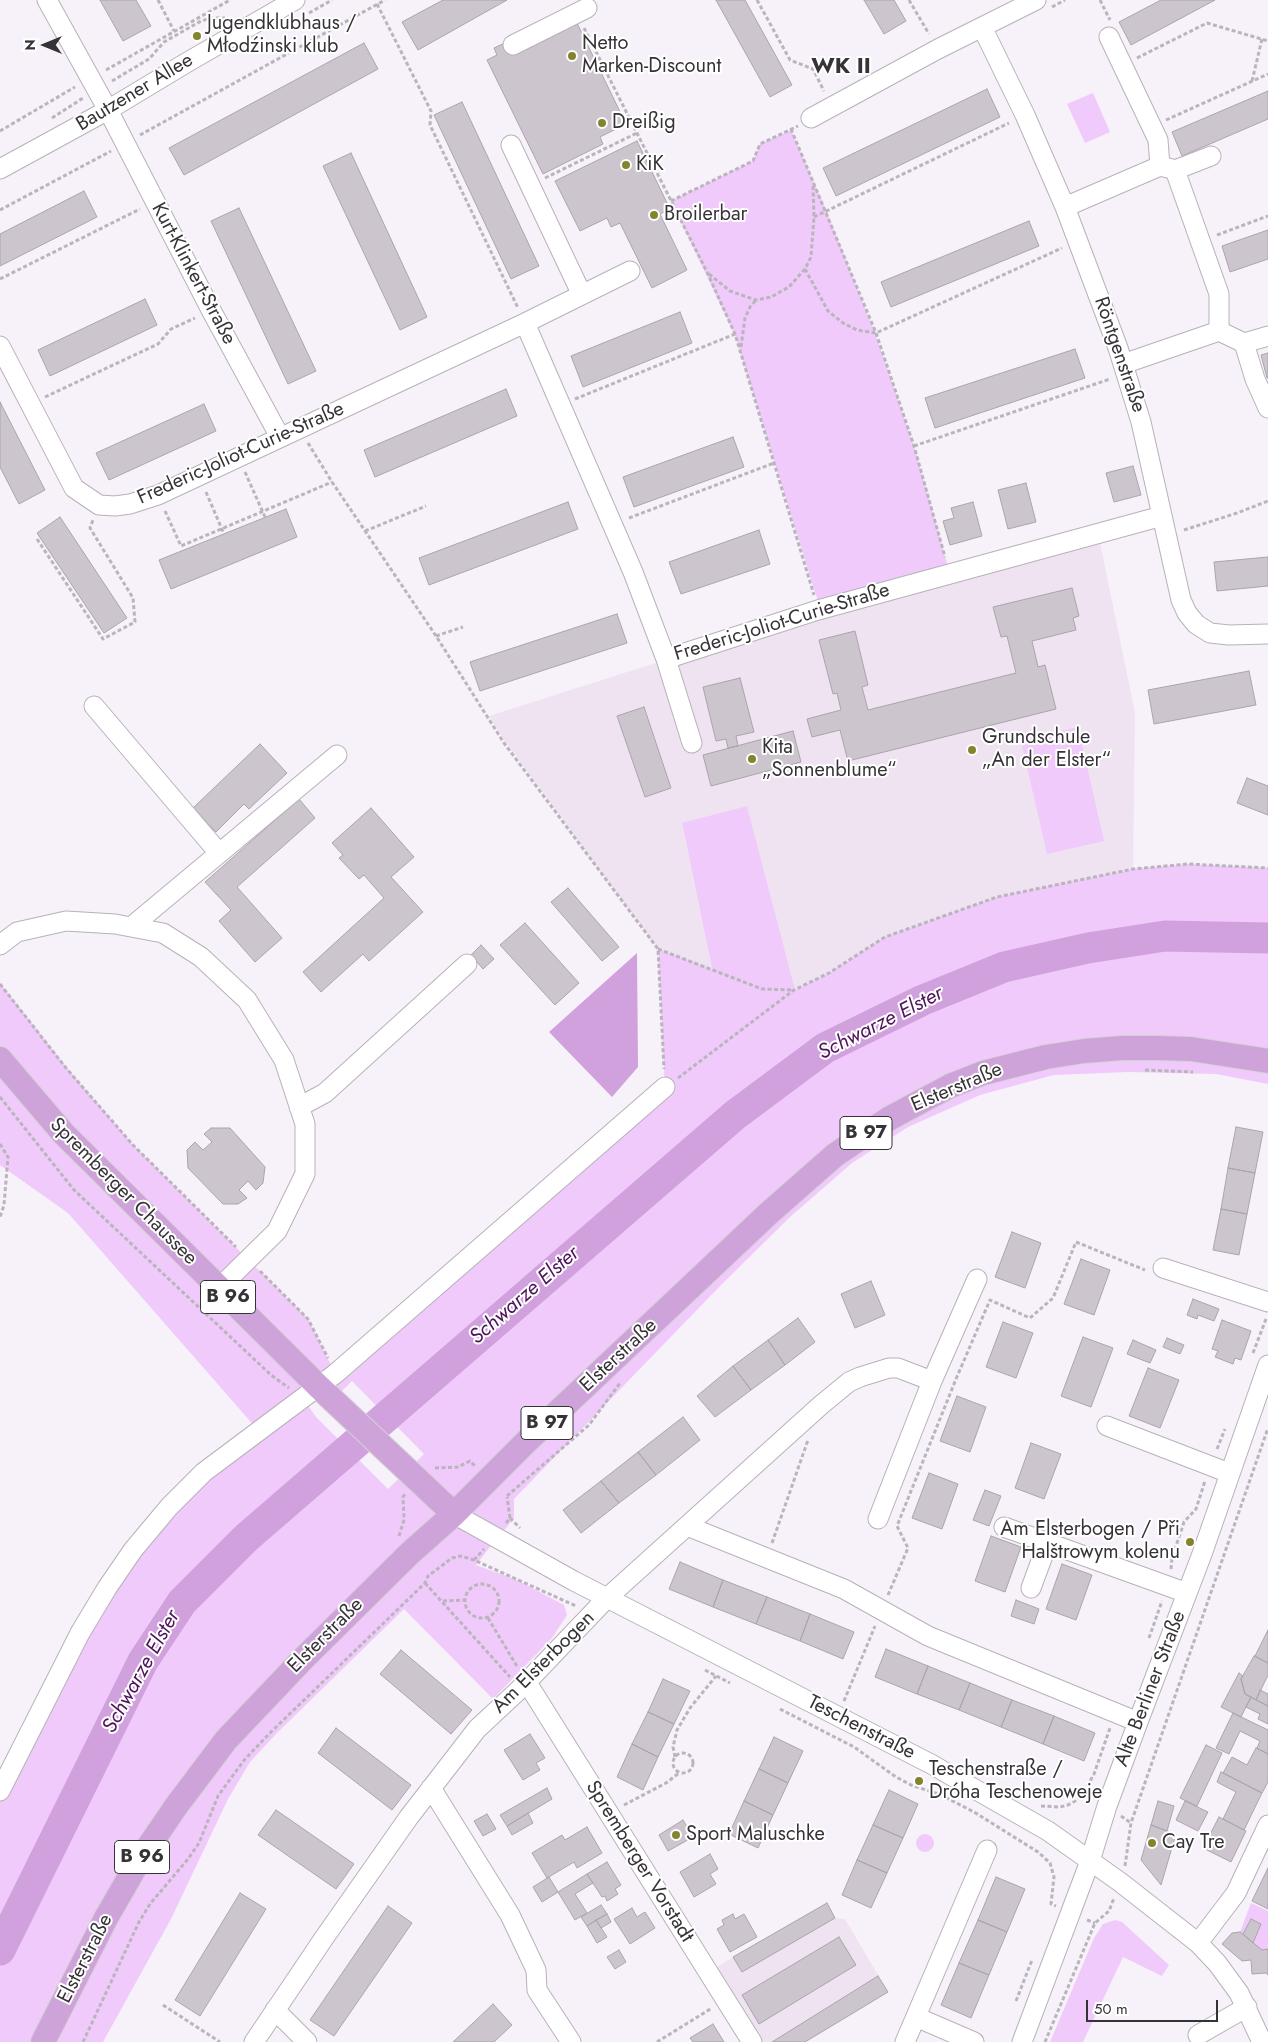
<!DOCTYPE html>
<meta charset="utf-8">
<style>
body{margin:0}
#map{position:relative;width:1268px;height:2042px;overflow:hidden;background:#f7f1f9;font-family:Jost,sans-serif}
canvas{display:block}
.north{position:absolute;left:20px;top:20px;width:50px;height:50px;-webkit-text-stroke:4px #fff;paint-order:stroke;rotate:270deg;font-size:14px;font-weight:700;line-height:20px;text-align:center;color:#363337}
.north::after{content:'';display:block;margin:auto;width:18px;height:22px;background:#363337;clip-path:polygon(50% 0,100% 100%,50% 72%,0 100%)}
.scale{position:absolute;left:1086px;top:2000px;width:132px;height:22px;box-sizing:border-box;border:2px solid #363337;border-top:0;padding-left:6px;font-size:15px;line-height:18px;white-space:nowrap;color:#363337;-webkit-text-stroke:4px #fff;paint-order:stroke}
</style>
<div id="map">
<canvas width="1268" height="2042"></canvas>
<div class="north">N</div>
<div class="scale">50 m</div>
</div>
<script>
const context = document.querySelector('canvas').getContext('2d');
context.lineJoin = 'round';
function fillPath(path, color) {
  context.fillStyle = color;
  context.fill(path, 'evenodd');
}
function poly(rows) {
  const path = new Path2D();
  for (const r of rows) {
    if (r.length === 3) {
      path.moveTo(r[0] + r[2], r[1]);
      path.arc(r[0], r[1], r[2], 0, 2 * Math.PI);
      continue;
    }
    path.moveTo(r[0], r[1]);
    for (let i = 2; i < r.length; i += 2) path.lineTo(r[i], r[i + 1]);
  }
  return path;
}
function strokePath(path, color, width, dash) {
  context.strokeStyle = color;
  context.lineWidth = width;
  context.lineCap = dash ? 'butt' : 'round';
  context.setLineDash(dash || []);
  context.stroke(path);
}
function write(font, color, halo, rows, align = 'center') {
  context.font = font + ' Jost,sans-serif';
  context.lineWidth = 4;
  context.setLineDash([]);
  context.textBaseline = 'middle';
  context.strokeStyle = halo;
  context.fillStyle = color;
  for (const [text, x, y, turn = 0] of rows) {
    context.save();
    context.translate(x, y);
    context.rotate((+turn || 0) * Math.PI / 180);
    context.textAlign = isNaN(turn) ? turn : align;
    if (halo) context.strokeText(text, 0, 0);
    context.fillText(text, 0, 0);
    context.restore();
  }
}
fillPath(poly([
 [1098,533,1135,713,1133,869,997,897,885,937,829,973,794,990,747,806,682,824,712,970,658,949,505,741,489,716,665,660],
 [827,1903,835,1918,845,1919,888,1992,805,2042,752,2042,708,1972]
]), '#efe3f2');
fillPath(poly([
 [1093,93,1110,132,1085,143,1067,104],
 [791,130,826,210,875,333,914,446,950,574,820,608,735,335,671,201,753,161,760,144],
 [1078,727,1104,841,1047,854,1021,741],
 [747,806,795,990,829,973,885,937,997,897,1133,869,1188,864,1268,868,1268,1060,1084,1050,890,1117,454,1512,408,1470,424,1454,352,1381,334,1399,0,1054,0,983,67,1068,133,1145,308,1319,335,1373,665,1088,658,949,712,969,682,823],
 [1084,1052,1268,1062,1268,1084,1216,1074,1128,1072,1054,1075,980,1095,908,1127,852,1163,790,1217,721,1285,514,1499,514,1518,497,1539,457,1514,720,1260,918,1104],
 [0,1063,317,1386,257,1429,68,1213,0,1165],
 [304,1400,316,1417,388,1489,407,1471,452,1514,224,1740,41,2042,0,2042,0,1794,80,1633,170,1508],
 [454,1516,496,1539,476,1565,517,1580,564,1605,567,1615,552,1638,493,1699,404,1609,276,1734,250,1762,228,1799,171,1919,103,2042,45,2042,178,1806],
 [925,1843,9],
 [1251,1903,1268,1911,1268,1975,1266,1973,1252,1974,1251,1960,1242,1961,1222,1944,1232,1933,1240,1932],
 [1115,1920,1122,1922,1169,1965,1162,1976,1123,1957,1083,2042,1050,2042,1094,1938,1103,1924]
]), '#f0cafb');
fillPath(poly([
 [637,953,638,1067,612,1097,549,1032]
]), '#d0a1dd');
strokePath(poly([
 [0,1950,143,1661,182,1602,246,1538,735,1115,825,1048,923,1000,1004,967,1088,948,1165,936,1268,938]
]), '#d0a1dd', 31);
const building = poly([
 [100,0,136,0,151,26,123,41,100,0],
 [443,0,507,0,418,50,402,22,443,0],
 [716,0,745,0,792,85,770,97,716,0],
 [864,0,894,0,906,21,884,34,864,0],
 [1161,0,1215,0,1131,45,1119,22,1161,0],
 [576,21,626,124,600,137,603,144,543,174,487,60,497,55,494,48,511,40,576,21],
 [364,43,378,69,184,175,169,148,364,43],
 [987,89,1000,117,836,196,823,168,987,89],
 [1268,91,1268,119,1182,156,1172,132,1268,91],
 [462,102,539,266,511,279,434,115,462,102],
 [637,141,670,209,660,214,687,270,652,288,620,223,611,227,607,218,580,231,555,181,637,141],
 [351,153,427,317,400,330,323,166,351,153],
 [84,191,97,217,0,266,0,234,84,191],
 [239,208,316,371,288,384,211,221,239,208],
 [1029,221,1039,246,891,307,881,282,1029,221],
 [1268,230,1268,259,1230,272,1222,246,1268,230],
 [145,299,157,325,50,376,38,350,145,299],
 [680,312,692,343,583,387,571,356,680,312],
 [1075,349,1085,378,935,428,925,398,1075,349],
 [1268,353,1268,378,1267,378,1261,355,1268,353],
 [506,389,517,416,375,477,364,450,506,389],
 [0,402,45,490,19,504,0,467,0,402],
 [204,404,216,431,109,480,96,453,204,404],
 [733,437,744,467,634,507,623,477,733,437],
 [1133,466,1141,495,1114,502,1106,473,1133,466],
 [1026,483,1036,522,1008,529,998,490,1026,483],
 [568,502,578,529,429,585,419,558,568,502],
 [973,502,982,536,950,545,943,521,954,518,951,508,973,502],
 [286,509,297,537,171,589,159,560,286,509],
 [60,517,127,618,104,633,37,533,60,517],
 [759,530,770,564,681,594,669,562,759,530],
 [1268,557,1268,586,1217,591,1214,562,1268,557],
 [1072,588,1079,616,1073,618,1076,630,1032,641,1038,667,1045,665,1056,709,848,761,840,730,812,737,807,719,841,710,837,693,833,694,819,640,855,631,868,685,862,687,868,710,1016,673,1007,636,1001,637,993,607,1072,588],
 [617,614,627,643,480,691,470,662,617,614],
 [1249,671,1256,705,1154,724,1148,690,1249,671],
 [740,678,754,732,736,736,738,746,728,748,726,739,716,741,703,687,740,678],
 [644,707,671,788,645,797,617,716,644,707],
 [793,731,801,762,711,786,703,755,793,731],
 [260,744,287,773,249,809,244,804,216,832,193,808,260,744],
 [1247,778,1268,786,1268,815,1237,803,1247,778],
 [299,799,315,818,237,887,282,938,255,962,219,921,231,910,205,882,299,799],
 [371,808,414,857,391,877,423,912,369,961,363,954,321,992,303,972,384,898,364,875,359,879,339,858,343,855,332,843,371,808],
 [568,888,619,947,602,961,551,902,568,888],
 [525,923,579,983,555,1005,500,945,525,923],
 [481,945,494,959,483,969,471,955,481,945],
 [1236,1127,1263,1132,1255,1173,1228,1168,1236,1127],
 [211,1128,230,1128,265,1167,263,1183,256,1190,248,1181,239,1190,247,1198,238,1204,223,1204,188,1168,187,1150,195,1142,203,1150,212,1142,204,1134,211,1128],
 [1228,1168,1255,1173,1247,1214,1221,1209,1228,1168],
 [1221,1209,1247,1214,1239,1255,1213,1250,1221,1209],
 [1012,1232,1041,1243,1025,1288,995,1277,1012,1232],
 [1081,1259,1110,1270,1094,1315,1064,1304,1081,1259],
 [871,1281,885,1315,855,1328,841,1294,871,1281],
 [1193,1299,1219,1309,1214,1321,1198,1315,1197,1319,1187,1315,1193,1299],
 [798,1318,815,1342,785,1365,768,1340,798,1318],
 [1222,1320,1251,1331,1241,1360,1235,1358,1233,1364,1215,1357,1218,1351,1212,1349,1222,1320],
 [1003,1322,1033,1333,1016,1378,986,1367,1003,1322],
 [1083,1337,1113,1348,1091,1407,1061,1396,1083,1337],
 [1167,1338,1184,1345,1180,1354,1163,1347,1167,1338],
 [768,1340,785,1365,751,1390,733,1366,768,1340],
 [1133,1340,1156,1350,1150,1363,1127,1354,1133,1340],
 [733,1366,751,1390,715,1417,697,1396,733,1366],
 [1148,1368,1179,1380,1160,1428,1129,1416,1148,1368],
 [957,1396,986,1407,970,1452,940,1441,957,1396],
 [683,1417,700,1440,656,1475,638,1452,683,1417],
 [1031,1443,1061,1454,1044,1499,1015,1488,1031,1443],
 [638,1452,656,1475,619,1503,601,1481,638,1452],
 [929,1473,958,1484,942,1529,912,1518,929,1473],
 [601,1481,619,1503,581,1533,563,1510,601,1481],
 [985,1490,1001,1496,989,1526,973,1520,985,1490],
 [991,1536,1021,1547,1005,1592,975,1581,991,1536],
 [680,1562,723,1580,713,1607,669,1589,680,1562],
 [1062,1564,1092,1575,1076,1620,1046,1609,1062,1564],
 [723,1580,767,1597,756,1624,713,1607,723,1580],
 [767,1597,810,1614,800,1641,756,1624,767,1597],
 [1016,1600,1039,1609,1034,1624,1011,1616,1016,1600],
 [810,1614,854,1632,843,1659,800,1641,810,1614],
 [1268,1630,1268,1663,1255,1656,1268,1630],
 [886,1649,928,1666,917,1694,875,1677,886,1649],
 [401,1650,472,1710,451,1734,380,1674,401,1650],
 [1254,1656,1268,1663,1268,1675,1256,1700,1245,1694,1241,1679,1254,1656],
 [928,1666,970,1683,959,1710,917,1694,928,1666],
 [1239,1673,1243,1676,1241,1679,1245,1694,1251,1697,1241,1717,1221,1707,1239,1673],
 [663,1679,690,1691,674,1724,648,1712,663,1679],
 [970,1683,1012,1700,1001,1727,959,1710,970,1683],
 [1260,1690,1268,1694,1268,1706,1256,1700,1260,1690],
 [1251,1697,1268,1706,1268,1724,1258,1719,1260,1714,1246,1707,1251,1697],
 [1012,1700,1054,1716,1043,1744,1001,1727,1012,1700],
 [648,1712,674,1724,658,1757,632,1744,648,1712],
 [1233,1713,1268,1730,1268,1754,1257,1748,1260,1741,1240,1731,1229,1754,1216,1748,1233,1713],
 [1054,1716,1095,1733,1084,1761,1043,1744,1054,1716],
 [336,1728,411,1785,392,1810,318,1753,336,1728],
 [530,1734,545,1758,536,1763,540,1770,523,1780,504,1750,530,1734],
 [774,1737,803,1751,788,1783,759,1769,774,1737],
 [632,1744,658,1757,643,1790,617,1777,632,1744],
 [1206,1745,1222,1753,1197,1806,1180,1798,1206,1745],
 [1256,1748,1268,1754,1268,1782,1262,1793,1223,1773,1232,1757,1247,1765,1256,1748],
 [759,1769,788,1783,773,1815,744,1801,759,1769],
 [1221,1772,1262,1793,1244,1830,1223,1819,1236,1792,1217,1782,1221,1772],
 [547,1788,552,1799,507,1826,500,1815,547,1788],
 [889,1790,918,1804,903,1838,873,1825,889,1790],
 [744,1801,773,1815,758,1848,729,1834,744,1801],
 [1158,1801,1174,1806,1167,1831,1151,1825,1158,1801],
 [1185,1801,1208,1812,1198,1831,1176,1820,1185,1801],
 [276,1810,354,1864,336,1889,258,1835,276,1810],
 [528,1813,533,1823,512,1835,507,1826,528,1813],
 [487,1814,496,1829,483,1836,474,1821,487,1814],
 [1219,1817,1246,1831,1231,1862,1203,1848,1219,1817],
 [683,1820,693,1837,668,1851,659,1835,683,1820],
 [873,1825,903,1838,887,1873,857,1860,873,1825],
 [1151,1825,1176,1834,1161,1885,1141,1860,1151,1825],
 [587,1827,602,1853,577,1868,574,1862,547,1878,532,1853,562,1835,565,1840,587,1827],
 [710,1854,718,1869,710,1874,716,1884,694,1897,680,1872,710,1854],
 [857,1860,887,1873,871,1908,842,1895,857,1860],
 [607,1862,621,1885,615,1889,618,1894,607,1901,605,1896,602,1897,587,1874,607,1862],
 [1268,1868,1268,1909,1252,1901,1268,1868],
 [587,1874,593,1883,575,1894,587,1913,575,1920,558,1892,587,1874],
 [549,1877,558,1892,542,1902,533,1887,549,1877],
 [996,1877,1025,1889,1007,1932,978,1920,996,1877],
 [240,1893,266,1909,200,2016,175,2000,240,1893],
 [827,1903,835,1918,742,1972,733,1957,827,1903],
 [601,1905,607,1914,587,1926,581,1917,601,1905],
 [388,1906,412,1923,334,2036,310,2020,388,1906],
 [632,1908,637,1917,645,1912,655,1928,630,1944,614,1919,632,1908],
 [607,1914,611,1922,601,1928,596,1920,607,1914],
 [733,1914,735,1919,744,1914,757,1937,730,1952,717,1929,724,1925,722,1920,733,1914],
 [1251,1919,1261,1924,1253,1943,1243,1934,1251,1919],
 [596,1920,607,1937,597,1943,587,1926,596,1920],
 [978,1920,1007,1932,989,1975,959,1963,978,1920],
 [1240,1932,1262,1950,1268,1949,1268,1975,1266,1973,1252,1974,1251,1960,1242,1961,1222,1944,1232,1933,1240,1932],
 [839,1937,856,1965,759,2024,742,1995,839,1937],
 [619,1950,626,1962,615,1969,607,1957,619,1950],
 [959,1963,989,1975,971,2018,941,2005,959,1963],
 [878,1976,888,1992,805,2042,772,2042,878,1976],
 [493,2004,512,2025,494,2042,453,2042,493,2004],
 [713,2024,724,2042,693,2042,690,2038,713,2024]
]);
fillPath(building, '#ccc5ce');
strokePath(building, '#aaa4ac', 1);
const minor = poly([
 [47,0,108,110,211,310,280,437],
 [982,27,1036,0],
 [1109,37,1158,140,1160,166],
 [513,45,587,8],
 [811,118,938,49,982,27,1025,115,1065,207,1118,348,1141,422,1181,600,1187,613,1196,624,1210,633,1229,635,1268,634],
 [511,145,582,295],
 [1211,156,1175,170,1219,294,1219,331],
 [0,169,108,110,186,63,295,0],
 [1065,207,1160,166,1172,169],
 [525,323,630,271],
 [1244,343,1268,336],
 [0,346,74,488,99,505,115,506,130,504,158,495,525,323,633,572,666,659,818,610,1162,516],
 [1123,364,1219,331,1244,343,1255,379,1268,408],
 [666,659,692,743],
 [94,706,219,853],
 [131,927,337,755],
 [0,945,17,932,66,921,115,924,163,933,201,957,247,1000,284,1060,305,1124,305,1174,277,1231,219,1288],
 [299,1107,325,1093,467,964],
 [1163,1268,1268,1302],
 [932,1381,977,1279],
 [1107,1426,1229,1473],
 [454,1514,574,1581,931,1764,1048,1831,1120,1882,1198,1943,1217,1963,1239,1993,1262,2042],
 [687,1526,844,1589,928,1636,1138,1722],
 [1004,1527,1187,1593],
 [1031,1588,1048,1542],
 [526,1681,752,2042],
 [431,1788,510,1915,536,1970,537,1990,571,2042],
 [0,1791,80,1633,107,1588,133,1550,169,1507,204,1472,335,1374,665,1087],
 [1198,1943,1236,1893,1268,1825],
 [275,2010,307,2042],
 [916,2017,974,2042],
 [1198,2035,1247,2007],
 [254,2042,324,1938,409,1817,477,1729,521,1688,607,1598,821,1405,849,1382,860,1377,889,1368,898,1368,932,1381,878,1519],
 [905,2042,987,1850],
 [1022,2042,1090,1861,1107,1806,1138,1722,1202,1554,1268,1365]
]);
const major = poly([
 [0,1059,63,1133,319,1387,454,1514],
 [43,2042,106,1918,140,1859,177,1805,226,1740,302,1660,409,1554,454,1514,526,1442,769,1213,835,1155,890,1118,950,1086,983,1073,1046,1057,1084,1051,1122,1048,1158,1048,1191,1049,1268,1061]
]);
strokePath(minor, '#b8b1b9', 21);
strokePath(major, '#d3d2d3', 26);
strokePath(poly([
 [158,0,174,31],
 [757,0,790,60,813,69,824,91],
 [909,0,929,34],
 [1100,0,1110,20],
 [377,4,431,111,430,125,518,308],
 [1052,7,1065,0],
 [309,13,332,0],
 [584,28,707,272,735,334,814,595],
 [1137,58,1207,23,1268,41],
 [106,70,230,0],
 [112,81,149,59,164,42,201,21,211,18,225,18],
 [1252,81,1262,39],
 [52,118,83,98],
 [1166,120,1268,74],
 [791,129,876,333,914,446,945,557],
 [0,131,75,87],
 [140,135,385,0],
 [545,178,637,133],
 [671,201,753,161,760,144,798,126],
 [0,210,111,151],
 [814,217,1009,123],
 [1217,235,1268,216],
 [805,269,828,311,843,323,857,330,876,333,1062,248],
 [709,274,730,291,756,300,771,297,789,287,805,269,811,257,814,217,813,184],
 [0,279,140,209],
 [741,347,745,318,750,307,756,300],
 [45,397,158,344,171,329,195,318],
 [575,399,735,334],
 [308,443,332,482,436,636,504,743,658,949,664,1069],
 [914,446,1110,379],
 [245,472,265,517],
 [206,492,224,534],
 [165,511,181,546,332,482],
 [629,518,774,463],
 [1184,530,1237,513,1268,501],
 [365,531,426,506],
 [37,539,103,639,135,622,133,598,90,528,93,520],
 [436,636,463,627],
 [658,949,762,989,794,990],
 [0,984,66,1068,133,1145,236,1247],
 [1145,1070,1193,1072],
 [678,1078,794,990,829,973,885,937,997,897,1133,869,1188,864,1268,868],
 [0,1097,74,1190,271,1375,289,1388],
 [0,1144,8,1157,4,1205,0,1217],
 [260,1271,308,1319,328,1358],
 [1253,1353,1266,1319],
 [1217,1449,1225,1429],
 [435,1468,458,1467,470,1461,475,1466],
 [507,1496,589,1425,620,1383],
 [510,1518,520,1528],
 [506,1523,510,1518,507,1497],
 [399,1536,404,1520,403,1497,405,1494],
 [772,1543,808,1440],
 [474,1560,484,1549],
 [1171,1569,1172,1558,1184,1522,1196,1509,1205,1481],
 [425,1583,510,1677],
 [482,1601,17],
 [888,1595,908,1548,897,1526,956,1379,990,1300,1030,1318,1053,1298,1076,1242,1145,1270],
 [443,1601,464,1600],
 [488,1618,518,1668],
 [1149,1638,1162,1601],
 [705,1670,730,1683],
 [844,1701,875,1626],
 [780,1709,854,1747,896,1777,911,1785,941,1795,974,1812,1038,1852,1050,1863,1054,1877,1051,1904,1056,1906],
 [683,1763,10],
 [675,1757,673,1747,677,1730,690,1708,716,1676],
 [1084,1792,1094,1774,1110,1728],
 [624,1805,666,1783,679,1773],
 [1041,1806,1060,1807,1068,1805,1075,1801,1084,1792,1093,1797],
 [1121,1816,1131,1823],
 [1125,1866,1131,1823,1268,1428],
 [1087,1920,1095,1923],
 [1016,2001,1032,1960],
 [163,2005,220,2042],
 [83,2042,139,1922,150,1904,188,1859,199,1843,218,1796,245,1759,271,1732,425,1583,428,1576,452,1558,461,1556,474,1560,576,1606],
 [657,2042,712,2008],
 [1045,2042,1095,1923,1109,1911,1114,1898]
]), '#bab5bc', 3, [4, 2.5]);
strokePath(minor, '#fff', 19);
strokePath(major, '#cea3d9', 24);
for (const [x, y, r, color] of [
 [197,36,5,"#85842e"],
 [572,56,5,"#85842e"],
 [602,123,5,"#85842e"],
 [626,165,5,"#85842e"],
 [654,215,5,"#85842e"],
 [972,750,5,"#85842e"],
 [752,759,5,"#85842e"],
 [1190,1542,5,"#85842e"],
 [919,1781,5,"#85842e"],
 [676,1835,5,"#85842e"],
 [1152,1843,5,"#85842e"]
]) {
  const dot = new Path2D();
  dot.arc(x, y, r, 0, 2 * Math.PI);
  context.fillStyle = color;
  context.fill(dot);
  strokePath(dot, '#fff', 2);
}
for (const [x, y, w] of [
 [866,1133,52],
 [228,1297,55],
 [547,1423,52],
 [142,1857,55]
]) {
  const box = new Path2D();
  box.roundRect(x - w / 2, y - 16.5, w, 33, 4);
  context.fillStyle = '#fff';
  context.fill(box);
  strokePath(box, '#363337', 1);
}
write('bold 19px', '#363337', null, [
 ["B 97",866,1133],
 ["B 96",228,1297],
 ["B 97",547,1423],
 ["B 96",142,1857]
]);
write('20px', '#363337', '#fff', [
 ["Jugendklubhaus /",207,24],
 ["Młodźinski klub",207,47],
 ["Netto",582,44],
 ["Marken-Discount",582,67],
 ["Dreißig",612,123],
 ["KiK",636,165],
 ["Broilerbar",664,215],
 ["Grundschule",982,738],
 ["„An der Elster“",982,761],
 ["Kita",762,748],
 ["„Sonnenblume“",762,771],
 ["Am Elsterbogen / Při",1180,1530,"right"],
 ["Halštrowym kolenu",1180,1553,"right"],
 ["Teschenstraße /",929,1770],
 ["Dróha Teschenoweje",929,1793],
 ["Sport Maluschke",686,1835],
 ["Cay Tre",1162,1843]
], 'left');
write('20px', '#363337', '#fff', [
 ["Bautzener Allee",135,93,-31],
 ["Kurt-Klinkert-Straße",193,274,62],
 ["Röntgenstraße",1119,355,71],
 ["Frederic-Joliot-Curie-Straße",241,454,-24],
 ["Frederic-Joliot-Curie-Straße",782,623,-17],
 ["Elsterstraße",957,1088,-23],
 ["Spremberger Chaussee",123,1192,45],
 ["Elsterstraße",619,1356,-43],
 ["Elsterstraße",326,1636,-45],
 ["Am Elsterbogen",544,1663,-45],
 ["Alte Berliner Straße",1151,1689,-69],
 ["Teschenstraße",861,1728,27],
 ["Spremberger Vorstadt",639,1862,58],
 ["Elsterstraße",86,1959,-63]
]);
write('italic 21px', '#4e145c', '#fff', [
 ["Schwarze Elster",881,1024,-27],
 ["Schwarze Elster",525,1296,-41],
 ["Schwarze Elster",142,1672,-61]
]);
write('bold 22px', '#363337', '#fff', [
 ["WK II",841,68]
]);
</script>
